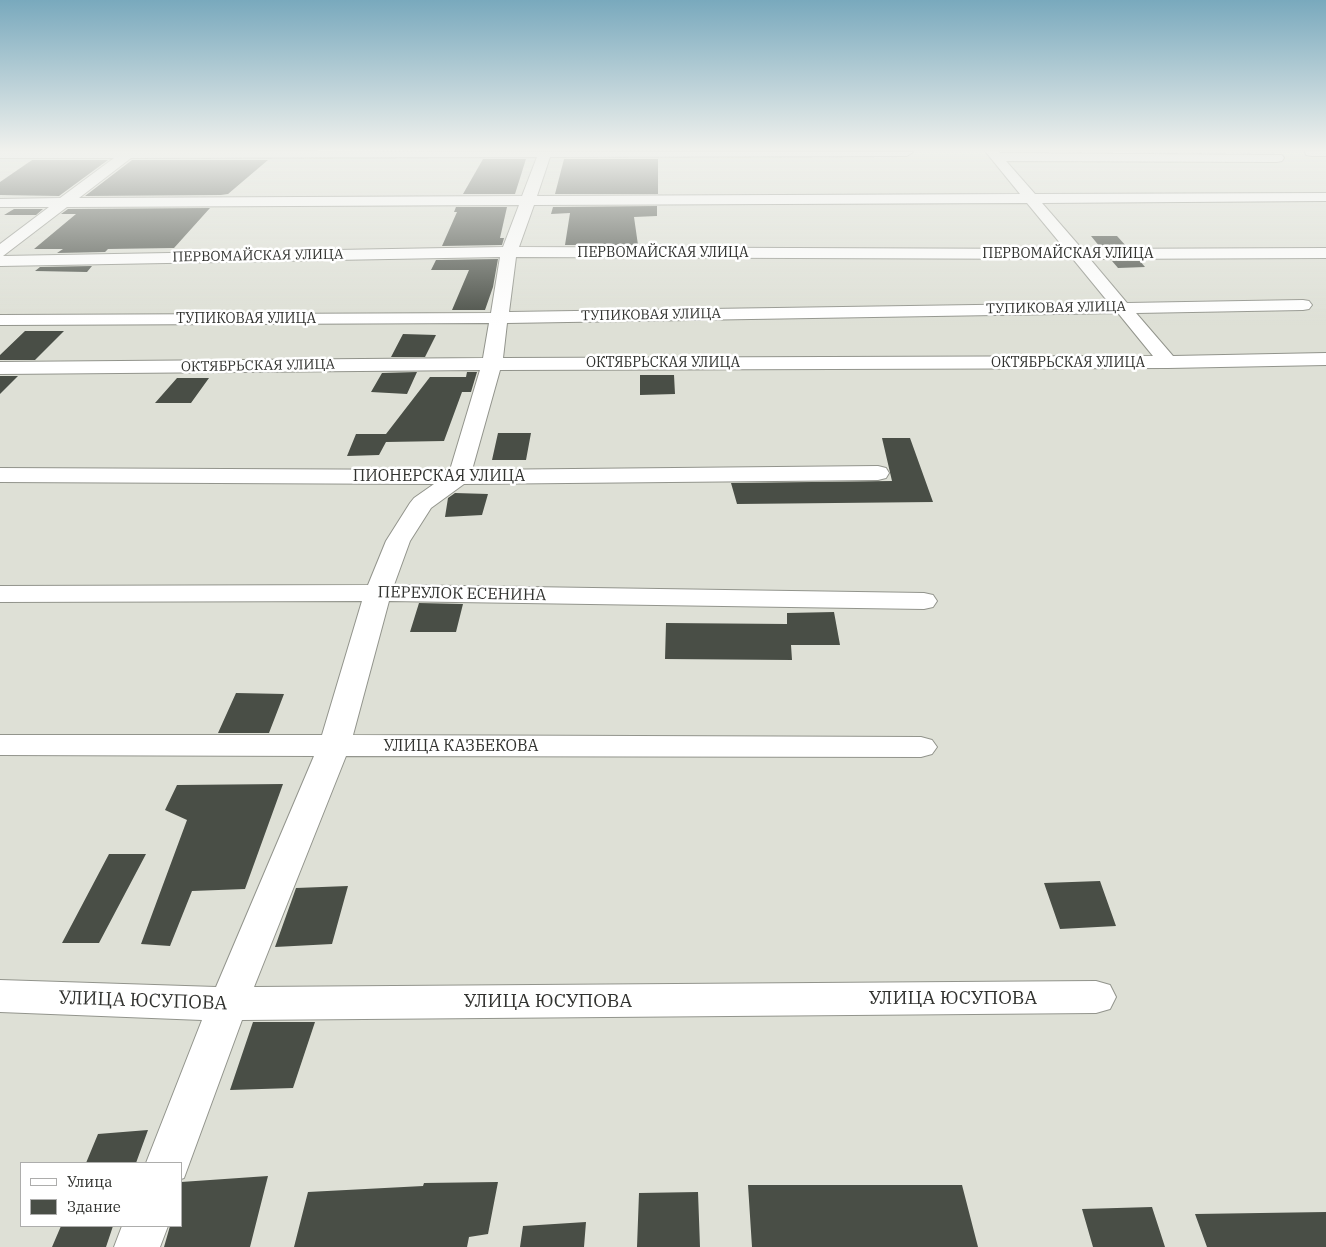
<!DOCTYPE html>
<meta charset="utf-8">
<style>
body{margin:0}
#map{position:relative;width:1326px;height:1247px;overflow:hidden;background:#dee0d6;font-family:"IBM Plex Serif",serif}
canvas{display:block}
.legend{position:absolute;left:20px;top:1162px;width:162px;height:65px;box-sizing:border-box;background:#fff;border:1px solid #adadac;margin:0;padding:6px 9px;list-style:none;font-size:15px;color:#31322f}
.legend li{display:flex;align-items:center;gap:10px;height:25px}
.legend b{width:25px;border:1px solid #adadac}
</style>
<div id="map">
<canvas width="1326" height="1247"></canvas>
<ul class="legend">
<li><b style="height:6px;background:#fff"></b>Улица</li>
<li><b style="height:14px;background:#494e46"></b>Здание</li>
</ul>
</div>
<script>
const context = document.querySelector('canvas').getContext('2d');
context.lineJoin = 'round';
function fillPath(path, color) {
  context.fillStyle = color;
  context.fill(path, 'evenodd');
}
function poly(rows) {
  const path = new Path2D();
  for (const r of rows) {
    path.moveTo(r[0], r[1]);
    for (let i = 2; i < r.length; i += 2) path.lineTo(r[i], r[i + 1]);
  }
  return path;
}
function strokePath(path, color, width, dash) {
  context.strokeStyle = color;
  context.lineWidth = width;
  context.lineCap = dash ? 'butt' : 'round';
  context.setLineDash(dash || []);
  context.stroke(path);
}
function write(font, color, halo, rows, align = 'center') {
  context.font = font + ' "IBM Plex Serif",serif';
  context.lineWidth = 5;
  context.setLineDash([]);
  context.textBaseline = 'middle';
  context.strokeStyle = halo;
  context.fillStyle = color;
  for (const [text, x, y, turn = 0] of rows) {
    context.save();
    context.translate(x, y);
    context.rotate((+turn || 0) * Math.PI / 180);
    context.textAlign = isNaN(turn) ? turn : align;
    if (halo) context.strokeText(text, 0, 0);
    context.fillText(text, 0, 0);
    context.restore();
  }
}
fillPath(poly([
 [483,159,526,159,515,194,463,194],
 [564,159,658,159,658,194,555,194],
 [32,160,108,160,59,196,0,195,0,182],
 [132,160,268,160,228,194,221,195,85,196],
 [657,206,657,216,634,217,638,245,565,245,570,213,551,214,553,207],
 [456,207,507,207,500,238,504,238,502,245,442,246,457,212,454,212],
 [210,208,174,248,108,249,105,252,57,253,63,249,34,249,76,214,61,214,68,209],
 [14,209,43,209,36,215,4,215],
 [1091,236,1117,236,1127,247,1100,247],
 [498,259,493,287,485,310,452,310,469,270,431,270,436,260],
 [1112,261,1140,261,1145,267,1118,268],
 [92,266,87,272,35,271,40,267],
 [25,331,64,331,35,360,0,360,0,355],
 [403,334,436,335,425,357,391,357],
 [417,372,407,394,371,392,382,373],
 [467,372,477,372,471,392,462,392,444,441,386,442,379,455,347,456,356,434,386,434,430,377,466,377],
 [640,375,674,375,675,394,640,395],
 [0,376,18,376,0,394],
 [177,378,209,378,191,403,155,403],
 [498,433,531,433,526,460,492,460],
 [882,438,910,438,933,502,737,504,731,483,892,481],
 [455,493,488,494,482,515,445,517,448,498],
 [419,603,463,604,456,632,410,632],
 [834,612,840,645,791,645,792,660,665,659,666,623,787,624,787,613],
 [236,693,284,694,269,733,218,733],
 [283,784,245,889,192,891,170,946,141,944,187,820,165,810,177,785],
 [109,854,146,854,99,943,62,943],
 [1100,881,1116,926,1060,929,1044,883],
 [348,886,332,944,275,947,296,888],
 [253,1022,315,1022,293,1088,230,1090],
 [148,1130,136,1163,86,1163,98,1134],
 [268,1176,250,1247,164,1247,170,1226,181,1226,181,1182],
 [498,1182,488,1234,469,1237,467,1247,294,1247,308,1192,423,1186,424,1183],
 [748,1185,962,1185,978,1247,752,1247],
 [698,1192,700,1247,637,1247,639,1193],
 [1152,1207,1165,1247,1093,1247,1082,1209],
 [1326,1212,1326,1247,1207,1247,1195,1214],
 [586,1222,584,1247,520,1247,523,1226],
 [61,1226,113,1226,106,1247,52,1247]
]), '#494e46');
const street = poly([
 [0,151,913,152,907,156,550,157,537,196,1020,194,985,151,998,151,1000,153,1282,155,1284,158,1282,161,1277,162,1006,161,1035,194,1326,193,1326,201,1042,203,1082,249,1326,248,1326,258,1090,259,1127,303,1303,300,1309,301,1312,305,1309,309,1303,310,1136,313,1173,356,1326,353,1326,365,1168,368,500,370,472,470,878,466,886,468,889,473,886,478,878,480,464,484,431,508,410,541,394,585,924,593,933,595,937,601,933,607,924,609,389,601,353,735,921,737,932,740,937,747,932,754,921,757,346,756,254,987,1096,981,1110,985,1116,997,1110,1009,1096,1013,242,1020,184,1178,181,1179,181,1163,146,1163,202,1020,0,1012,0,980,216,987,314,756,0,755,0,735,322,735,362,601,0,602,0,586,368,585,386,541,410,503,414,498,434,484,0,482,0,468,450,470,480,370,0,374,0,362,483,358,489,323,0,325,0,315,491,313,500,257,0,266,0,244,49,207,0,207,0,199,60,198,114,158,0,158,0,151],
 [537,157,522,196,79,198,131,158,537,157],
 [1027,203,1065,249,519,247,534,205,1027,203],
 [519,205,503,247,3,256,67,207,519,205],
 [516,257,1073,259,1109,303,509,312,516,257],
 [1118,313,1153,356,503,358,507,323,1118,313],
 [1305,151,1326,151,1326,156,1311,156,1306,155,1305,151],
 [122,1226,168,1226,160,1247,114,1247,122,1226]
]);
strokePath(street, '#92948c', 2);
fillPath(street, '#fff');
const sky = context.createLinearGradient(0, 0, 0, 325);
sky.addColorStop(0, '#79a9bd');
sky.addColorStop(0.46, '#f0f1ed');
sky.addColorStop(1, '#f0f1ed00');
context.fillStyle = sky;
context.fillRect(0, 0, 1326, 325);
write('14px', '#31322f', '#fff', [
 ["ПЕРВОМАЙСКАЯ УЛИЦА",663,253],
 ["ПЕРВОМАЙСКАЯ УЛИЦА",1068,254],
 ["ПЕРВОМАЙСКАЯ УЛИЦА",258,256,-1],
 ["ТУПИКОВАЯ УЛИЦА",1056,308,-1],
 ["ТУПИКОВАЯ УЛИЦА",651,315,-1],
 ["ТУПИКОВАЯ УЛИЦА",246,319],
 ["ОКТЯБРЬСКАЯ УЛИЦА",663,363],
 ["ОКТЯБРЬСКАЯ УЛИЦА",1068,363],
 ["ОКТЯБРЬСКАЯ УЛИЦА",258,366,-1]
]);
write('16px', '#31322f', '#fff', [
 ["ПИОНЕРСКАЯ УЛИЦА",439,476],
 ["ПЕРЕУЛОК ЕСЕНИНА",462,594,1],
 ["УЛИЦА КАЗБЕКОВА",461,746]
]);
write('19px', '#31322f', '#fff', [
 ["УЛИЦА ЮСУПОВА",953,999],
 ["УЛИЦА ЮСУПОВА",143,1001,2],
 ["УЛИЦА ЮСУПОВА",548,1002]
]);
</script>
